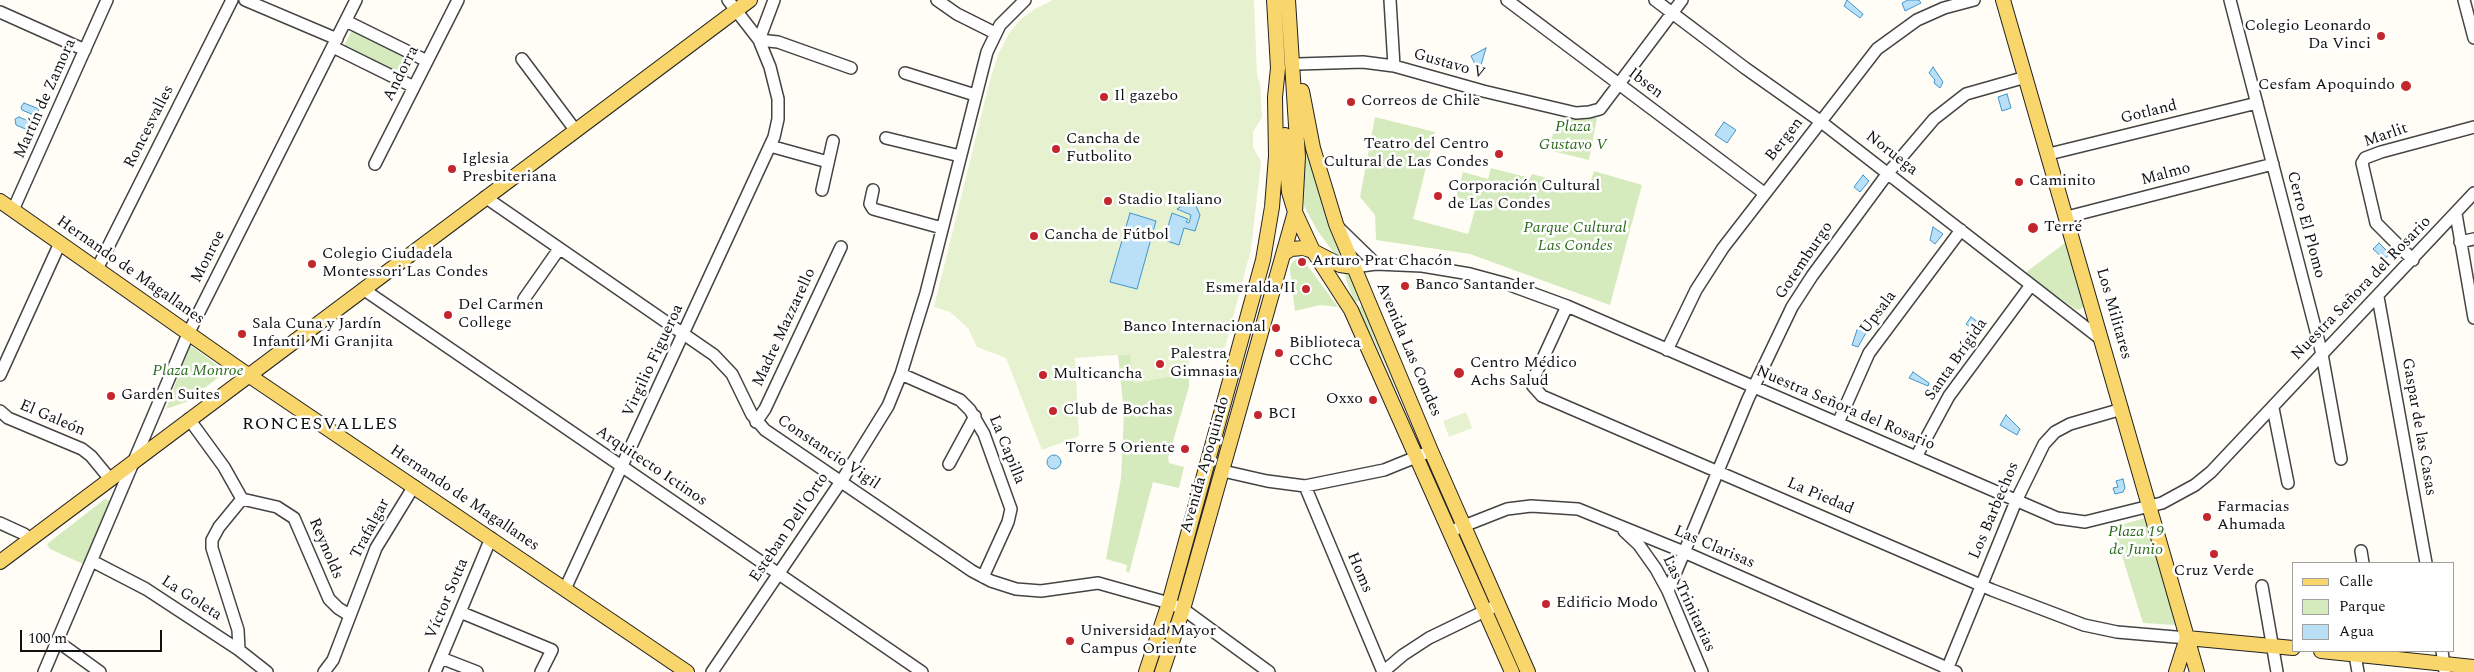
<!DOCTYPE html>
<meta charset="utf-8">
<style>
body{margin:0}
#map{position:relative;width:2474px;height:672px;overflow:hidden;background:#fffdf5;font-family:Spectral,serif}
canvas{display:block}
.legend{position:absolute;left:2292px;top:562px;width:162px;height:90px;box-sizing:border-box;background:#fff;border:1px solid #a0a0a0;margin:0;padding:6px 9px;list-style:none;font-size:15px;color:#111}
.legend li{display:flex;align-items:center;gap:10px;height:25px}
.legend b{width:25px;border:1px solid #a0a0a0}
.scale{position:absolute;left:20px;top:630px;width:142px;height:22px;box-sizing:border-box;border:2px solid #111;border-top:0;padding-left:6px;font-size:15px;line-height:18px;white-space:nowrap;color:#111;-webkit-text-stroke:4px #fff;paint-order:stroke}
</style>
<div id="map">
<canvas width="2474" height="672"></canvas>
<ul class="legend">
<li><b style="height:6px;background:#f9d66b"></b>Calle</li>
<li><b style="height:14px;background:#d5ebbd"></b>Parque</li>
<li><b style="height:14px;background:#b9e0f7"></b>Agua</li>
</ul>
<div class="scale">100 m</div>
</div>
<script>
const context = document.querySelector('canvas').getContext('2d');
context.lineJoin = 'round';
function fillPath(path, color) {
  context.fillStyle = color;
  context.fill(path, 'evenodd');
}
function poly(rows) {
  const path = new Path2D();
  for (const r of rows) {
    if (r.length === 3) {
      path.moveTo(r[0] + r[2], r[1]);
      path.arc(r[0], r[1], r[2], 0, 2 * Math.PI);
      continue;
    }
    path.moveTo(r[0], r[1]);
    for (let i = 2; i < r.length; i += 2) path.lineTo(r[i], r[i + 1]);
  }
  return path;
}
function strokePath(path, color, width, dash) {
  context.strokeStyle = color;
  context.lineWidth = width;
  context.lineCap = dash ? 'butt' : 'round';
  context.setLineDash(dash || []);
  context.stroke(path);
}
function write(font, color, halo, rows, align = 'center') {
  context.font = font + ' Spectral,serif';
  context.lineWidth = 5;
  context.setLineDash([]);
  context.textBaseline = 'middle';
  context.strokeStyle = halo;
  context.fillStyle = color;
  for (const [text, x, y, turn = 0] of rows) {
    context.save();
    context.translate(x, y);
    context.rotate((+turn || 0) * Math.PI / 180);
    context.textAlign = isNaN(turn) ? turn : align;
    if (halo) context.strokeText(text, 0, 0);
    context.fillText(text, 0, 0);
    context.restore();
  }
}
fillPath(poly([
 [355,31,413,61,407,78,346,49,344,46,351,32],
 [1375,117,1435,132,1413,219,1468,234,1477,203,1456,197,1463,172,1488,179,1491,168,1530,178,1532,174,1588,189,1594,171,1642,185,1610,305,1470,254,1376,240,1375,215,1360,197],
 [1558,118,1597,118,1589,160,1548,150],
 [1304,123,1345,258,1340,261,1317,230,1304,206],
 [2069,240,2085,306,2079,310,2075,309,2025,273],
 [1296,259,1304,261,1338,307,1320,305,1295,311,1290,270,1291,264],
 [1344,272,1349,272,1363,299,1354,303],
 [1365,303,1407,408,1406,409,1373,338,1357,309],
 [190,345,221,368,223,374,186,402,166,409],
 [1131,354,1134,383,1189,373,1189,387,1168,458,1169,463,1184,467,1179,488,1153,482,1129,573,1126,571,1127,565,1106,559,1121,478,1124,413,1118,355],
 [1236,397,1205,513,1211,475],
 [105,499,110,501,83,564,50,549,47,544],
 [2149,517,2175,625,2143,623,2113,527]
]), '#d5ebbd');
fillPath(poly([
 [1053,0,1254,0,1257,75,1260,84,1262,117,1253,132,1253,147,1261,162,1251,249,1225,348,1189,350,1189,373,1134,383,1130,354,1075,358,1079,436,1042,450,1006,358,977,347,968,328,950,312,934,307,990,80,998,55,1008,35,1020,20,1035,9],
 [1466,412,1472,428,1449,437,1443,421]
]), '#e6f2cf');
const water = poly([
 [1847,0,1863,14,1860,18,1844,6,1847,0],
 [1908,0,1919,0,1921,3,1905,11,1902,3,1908,0],
 [1486,48,1479,72,1471,56,1486,48],
 [1933,67,1943,82,1940,88,1934,83,1935,80,1929,73,1933,67],
 [2007,94,2011,108,2002,111,1998,97,2007,94],
 [24,103,39,109,36,116,22,110,21,107,24,103],
 [19,117,33,123,30,131,16,125,15,119,19,117],
 [1724,122,1736,130,1727,143,1715,135,1724,122],
 [1863,175,1869,181,1860,192,1854,187,1863,175],
 [1193,199,1200,215,1195,231,1184,228,1179,245,1164,240,1172,213,1188,219,1186,222,1189,223,1191,215,1177,209,1193,199],
 [1130,213,1156,221,1137,289,1110,282,1130,213],
 [1933,227,1943,234,1935,244,1930,240,1933,227],
 [2379,243,2390,254,2384,259,2373,249,2379,243],
 [1971,317,1982,325,1977,332,1966,324,1971,317],
 [1858,327,1867,331,1858,347,1852,345,1858,327],
 [1913,372,1929,383,1928,386,1909,378,1913,372],
 [2006,415,2020,429,2017,435,2000,425,2006,415],
 [1054,462,7],
 [2123,479,2125,488,2123,492,2115,494,2113,488,2118,487,2116,481,2123,479]
]);
fillPath(water, '#b9e0f7');
strokePath(water, '#3f96cf', 1);
const minor = poly([
 [245,0,337,39],
 [937,0,957,14,995,33],
 [1390,0,1394,66],
 [1507,0,1764,193],
 [1655,0,1745,68,1820,121,2102,340],
 [2230,0,2322,354,2341,459],
 [2464,0,2474,38],
 [0,12,85,50],
 [346,21,427,61],
 [759,40,778,42,851,68],
 [759,40,774,0],
 [333,47,414,87],
 [522,59,576,131],
 [1298,64,1363,62,1394,66,1483,91,1576,113,1589,112,1600,109,1682,0],
 [905,73,975,95],
 [886,138,960,156],
 [770,146,828,162],
 [2049,154,2257,103],
 [375,164,458,0],
 [822,190,833,141],
 [873,190,870,204,873,209,942,228],
 [485,197,714,355,732,374,752,415,765,430,972,571,991,581,1016,589,1041,591,1098,583,1169,603,1183,609,1269,672],
 [13,210,107,0],
 [2456,214,2474,318],
 [2067,217,2273,164],
 [1340,229,1376,264],
 [2460,242,2474,239],
 [2413,260,2376,223,2362,163,2365,158,2381,152,2474,127],
 [1354,267,1376,264,1422,266,1470,274,1507,284,1567,306,2057,518,2085,522,2162,503,2195,485,2211,472,2474,193],
 [97,269,232,0],
 [363,289,922,672],
 [2378,297,2426,563],
 [524,299,559,249],
 [1567,306,1533,380,1533,386,1542,396,1992,590,2084,625,2117,632,2187,638],
 [1667,350,1696,290,1723,248,1877,49,1917,20,1944,8,1974,0],
 [901,374,960,400,970,410,984,434,1011,509,1008,522,983,577],
 [0,375,60,243],
 [2273,408,2288,483],
 [0,411,8,418,82,449,91,456,110,479],
 [189,419,224,467,242,499],
 [756,422,765,409,841,247],
 [1838,423,1869,353,1961,230],
 [1916,457,1949,396,2031,285],
 [949,464,975,416],
 [1223,471,1267,481,1305,486,1384,470,1431,451],
 [1305,486,1383,672],
 [242,499,277,507,294,518,329,599,338,608,349,615],
 [0,523,24,534,30,540],
 [1451,531,1507,509,1531,506,1578,509,1684,552,1956,672],
 [1624,531,1639,545,1656,569,1668,591,1702,672],
 [2361,551,2363,563],
 [92,561,146,589,239,650,267,672],
 [2262,586,2277,672],
 [565,589,774,137,778,119,778,99,770,67,759,40,728,0],
 [1668,591,1748,399,1792,307,1812,276,1888,173,1934,119,1966,94,2026,77],
 [460,612,552,650,541,672],
 [57,641,100,672],
 [239,650,238,630,212,548,212,540,219,527,242,499],
 [2442,651,2445,672],
 [2355,655,2358,672],
 [441,658,477,672],
 [44,672,188,334,356,0],
 [324,672,333,660,376,548,414,486],
 [435,672,491,538],
 [712,672,844,477,888,406,901,374,926,293,987,52,1000,25,1025,0],
 [1383,672,1403,655,1429,638,1491,608],
 [1946,672,2016,501,2044,444,2055,432,2070,424,2122,409]
]);
const major = poly([
 [2003,0,2197,672],
 [1302,91,1313,148,1336,224,1431,451,1528,672],
 [1285,135,1289,192,1295,212,1313,251,1351,310,1512,672],
 [0,201,235,366,687,672],
 [1283,254,1291,249,1303,248,1313,251,1340,265,1354,267],
 [0,562,750,0],
 [2187,638,2293,648],
 [2321,651,2474,667],
 [1146,672,1169,603,1263,260,1272,207,1276,156,1275,97,1278,68,1274,0],
 [1162,672,1183,609,1295,212,1298,157,1288,0],
 [2176,672,2187,638]
]);
strokePath(minor, '#444', 14);
strokePath(major, '#222', 16);
strokePath(minor, '#fff', 11);
strokePath(major, '#f9d66b', 14);
for (const [x, y, r, color] of [
 [2381,36,5,"#c4262e"],
 [2406,86,6,"#c4262e"],
 [1104,97,5,"#c4262e"],
 [1351,102,5,"#c4262e"],
 [1056,149,5,"#c4262e"],
 [1499,154,5,"#c4262e"],
 [452,169,5,"#c4262e"],
 [2019,182,5,"#c4262e"],
 [1438,196,5,"#c4262e"],
 [1108,201,5,"#c4262e"],
 [2033,228,6,"#c4262e"],
 [1034,236,5,"#c4262e"],
 [1302,262,5,"#c4262e"],
 [312,264,5,"#c4262e"],
 [1405,286,5,"#c4262e"],
 [1306,289,5,"#c4262e"],
 [448,315,5,"#c4262e"],
 [1276,328,5,"#c4262e"],
 [242,334,5,"#c4262e"],
 [1279,353,5,"#c4262e"],
 [1160,364,5,"#c4262e"],
 [1459,373,6,"#c4262e"],
 [1043,375,5,"#c4262e"],
 [111,396,5,"#c4262e"],
 [1373,400,5,"#c4262e"],
 [1053,411,5,"#c4262e"],
 [1258,415,5,"#c4262e"],
 [1185,449,5,"#c4262e"],
 [2207,517,5,"#c4262e"],
 [2214,554,5,"#c4262e"],
 [1546,604,5,"#c4262e"],
 [1070,641,5,"#c4262e"]
]) {
  const dot = new Path2D();
  dot.arc(x, y, r, 0, 2 * Math.PI);
  context.fillStyle = color;
  context.fill(dot);
  strokePath(dot, '#fff', 2);
}
write('16px', '#111', '#fff', [
 ["Colegio Leonardo",2371,27,"right"],
 ["Da Vinci",2371,45,"right"],
 ["Cesfam Apoquindo",2395,86,"right"],
 ["Il gazebo",1114,97],
 ["Correos de Chile",1361,102],
 ["Cancha de",1066,140],
 ["Futbolito",1066,158],
 ["Teatro del Centro",1489,145,"right"],
 ["Cultural de Las Condes",1489,163,"right"],
 ["Iglesia",462,160],
 ["Presbiteriana",462,178],
 ["Caminito",2029,182],
 ["Corporación Cultural",1448,187],
 ["de Las Condes",1448,205],
 ["Stadio Italiano",1118,201],
 ["Terré",2044,228],
 ["Cancha de Fútbol",1044,236],
 ["Colegio Ciudadela",322,255],
 ["Montessori Las Condes",322,273],
 ["Arturo Prat Chacón",1312,262],
 ["Banco Santander",1415,286],
 ["Esmeralda II",1296,289,"right"],
 ["Del Carmen",458,306],
 ["College",458,324],
 ["Sala Cuna y Jardín",252,325],
 ["Infantil Mi Granjita",252,343],
 ["Banco Internacional",1266,328,"right"],
 ["Biblioteca",1289,344],
 ["CChC",1289,362],
 ["Palestra",1170,355],
 ["Gimnasia",1170,373],
 ["Centro Médico",1470,364],
 ["Achs Salud",1470,382],
 ["Multicancha",1053,375],
 ["Garden Suites",121,396],
 ["Oxxo",1363,400,"right"],
 ["Club de Bochas",1063,411],
 ["BCI",1268,415],
 ["Torre 5 Oriente",1175,449,"right"],
 ["Farmacias",2217,508],
 ["Ahumada",2217,526],
 ["Cruz Verde",2214,572,"center"],
 ["Edificio Modo",1556,604],
 ["Universidad Mayor",1080,632],
 ["Campus Oriente",1080,650]
], 'left');
write('16px', '#111', '#fff', [
 ["Gustavo V",1449,65,16],
 ["Andorra",402,74,-63],
 ["Ibsen",1645,84,37],
 ["Martín de Zamora",46,99,-66],
 ["Gotland",2149,113,-14],
 ["Roncesvalles",150,127,-63],
 ["Marlit",2386,136,-19],
 ["Bergen",1785,140,-52],
 ["Noruega",1891,154,38],
 ["Malmo",2166,175,-15],
 ["Cerro El Plomo",2305,225,75],
 ["Monroe",209,257,-63],
 ["Gotemburgo",1805,261,-56],
 ["Hernando de Magallanes",130,271,35],
 ["Nuestra Señora del Rosario",2362,289,-46],
 ["Upsala",1879,313,-53],
 ["Los Militares",2113,314,74],
 ["Madre Mazzarello",785,328,-65],
 ["Avenida Las Condes",1408,350,67],
 ["Santa Brígida",1957,360,-55],
 ["Virgilio Figueroa",654,361,-65],
 ["Nuestra Señora del Rosario",1845,409,23],
 ["El Galeón",52,419,23],
 ["Gaspar de las Casas",2418,427,80],
 ["La Capilla",1006,450,68],
 ["Constancio Vigil",828,453,34],
 ["Avenida Apoquindo",1206,465,-74],
 ["Arquitecto Ictinos",651,467,34],
 ["La Piedad",1820,497,23],
 ["Hernando de Magallanes",464,499,34],
 ["Los Barbechos",1995,511,-67],
 ["Esteban Dell'Orto",790,528,-56],
 ["Trafalgar",371,529,-62],
 ["Las Clarisas",1714,548,23],
 ["Reynolds",325,549,67],
 ["Homs",1359,573,67],
 ["La Goleta",191,599,33],
 ["Víctor Sotta",448,599,-67],
 ["Las Trinitarias",1688,604,65]
]);
write('italic 16px', '#2f6b1f', '#fff', [
 ["Plaza",1573,128],
 ["Gustavo V",1573,146],
 ["Parque Cultural",1575,229],
 ["Las Condes",1575,247],
 ["Plaza Monroe",198,372],
 ["Plaza 19",2136,533],
 ["de Junio",2136,551]
]);
context.letterSpacing = '1px';
write('18px', '#111', '#fff', [
 ["RONCESVALLES",320,425]
]);
context.letterSpacing = '0px';
</script>
